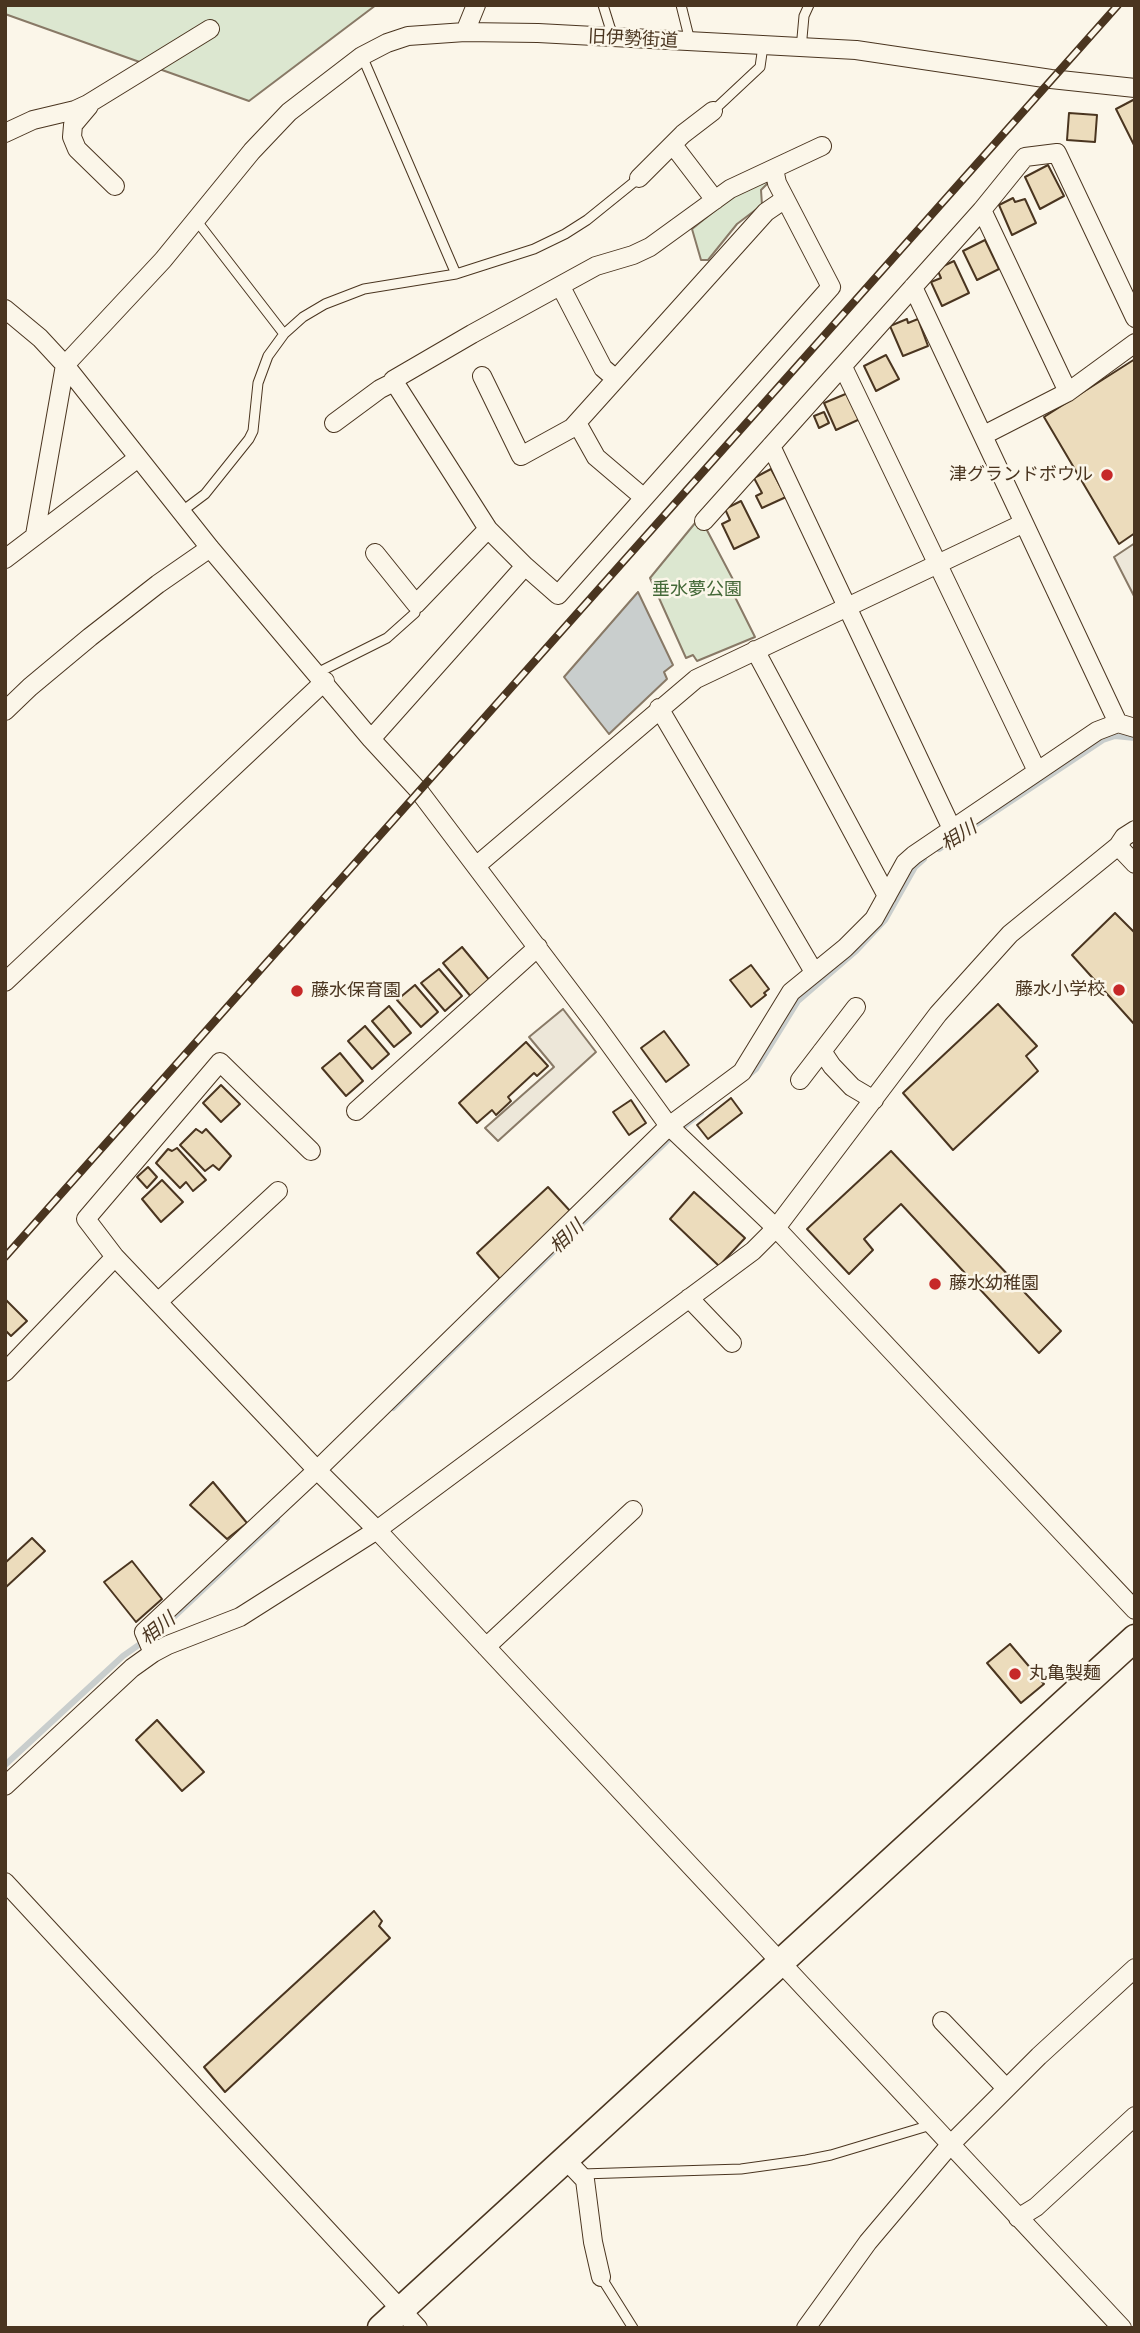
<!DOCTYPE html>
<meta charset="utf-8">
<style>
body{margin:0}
#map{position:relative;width:1140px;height:2333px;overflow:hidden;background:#fbf6e9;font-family:"Work Sans",sans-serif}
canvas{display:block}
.frame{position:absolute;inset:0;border:7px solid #4a3520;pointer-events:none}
</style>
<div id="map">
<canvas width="1140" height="2333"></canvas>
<div class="frame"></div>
</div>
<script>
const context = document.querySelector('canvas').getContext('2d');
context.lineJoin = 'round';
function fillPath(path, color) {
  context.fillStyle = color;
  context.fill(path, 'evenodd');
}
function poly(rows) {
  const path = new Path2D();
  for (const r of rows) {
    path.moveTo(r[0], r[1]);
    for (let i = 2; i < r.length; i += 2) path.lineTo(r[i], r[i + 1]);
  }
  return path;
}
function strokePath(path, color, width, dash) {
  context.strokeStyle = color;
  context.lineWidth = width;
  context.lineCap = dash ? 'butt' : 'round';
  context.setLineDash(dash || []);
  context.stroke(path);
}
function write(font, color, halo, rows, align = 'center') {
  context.font = font + ' "Work Sans","Noto Sans JP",sans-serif';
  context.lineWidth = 5;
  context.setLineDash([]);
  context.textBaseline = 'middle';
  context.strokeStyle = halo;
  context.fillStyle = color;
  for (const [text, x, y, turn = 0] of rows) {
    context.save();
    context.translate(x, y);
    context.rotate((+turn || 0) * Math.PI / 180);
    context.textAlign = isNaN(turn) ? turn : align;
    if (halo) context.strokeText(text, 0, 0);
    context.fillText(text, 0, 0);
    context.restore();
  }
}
const green = poly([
 [5,5,376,5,249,101,5,14,5,5],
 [765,178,767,184,761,190,762,205,737,224,708,260,701,260,692,229,734,195,765,178],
 [700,517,738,589,734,595,755,637,697,661,693,655,686,658,650,578,700,517]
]);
fillPath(green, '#dce7d0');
strokePath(green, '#887966', 2);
const parking = poly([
 [1135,543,1135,598,1114,557,1135,543],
 [563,1009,596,1052,498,1141,485,1128,554,1067,529,1037,563,1009]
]);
fillPath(parking, '#ede7d9');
strokePath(parking, '#887966', 2);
const water = poly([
 [638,592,673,665,664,672,667,679,609,734,564,677,638,592]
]);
fillPath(water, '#c9cecd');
strokePath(water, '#887966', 2);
strokePath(poly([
 [939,849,1103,740,1115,736,1135,738],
 [745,1078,756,1069,798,1001,856,951,885,920,915,867,924,859],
 [393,1408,673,1135,701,1113],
 [5,1765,123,1656,160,1630,277,1520]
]), '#c9cecd', 6);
const building = poly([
 [1135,99,1135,144,1134,145,1116,109,1135,99],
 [1069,113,1097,115,1095,142,1067,140,1069,113],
 [1048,165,1064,196,1040,209,1025,177,1048,165],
 [1013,198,1015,202,1025,199,1036,223,1012,235,999,205,1013,198],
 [985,240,999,269,977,280,963,251,985,240],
 [954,261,969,293,942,306,931,282,941,278,937,269,954,261],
 [907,319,908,323,918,319,928,346,903,356,890,326,907,319],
 [886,355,899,379,876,391,864,366,886,355],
 [1135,359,1135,533,1119,544,1044,417,1135,359],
 [848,393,860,419,836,430,824,403,848,393],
 [824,412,829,423,819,428,814,416,824,412],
 [771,469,786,497,762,508,756,496,762,493,754,478,771,469],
 [741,501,759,537,734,549,722,524,730,520,725,509,741,501],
 [1115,913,1135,933,1135,1025,1072,955,1115,913],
 [462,947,491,982,472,998,443,963,462,947],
 [751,965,769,989,764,993,766,995,751,1007,730,980,751,965],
 [439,969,462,996,445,1011,421,983,439,969],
 [415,985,438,1012,421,1027,397,1000,415,985],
 [998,1004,1037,1046,1026,1056,1038,1071,953,1150,903,1093,998,1004],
 [389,1006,411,1033,394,1047,372,1021,389,1006],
 [365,1026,389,1054,372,1069,348,1041,365,1026],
 [664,1031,689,1065,666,1082,641,1048,664,1031],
 [526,1042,548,1066,537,1076,534,1073,508,1097,511,1101,496,1115,492,1110,477,1123,459,1103,526,1042],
 [340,1053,363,1081,346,1096,322,1068,340,1053],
 [221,1085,240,1104,221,1122,203,1103,221,1085],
 [731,1098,742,1113,708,1139,697,1125,731,1098],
 [631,1100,646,1123,629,1135,613,1112,631,1100],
 [196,1129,202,1133,206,1129,231,1156,219,1170,213,1165,205,1171,180,1145,196,1129],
 [177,1148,206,1180,193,1191,186,1182,180,1188,156,1163,168,1149,172,1151,177,1148],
 [891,1151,1061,1331,1039,1353,901,1204,864,1239,873,1250,849,1274,807,1229,891,1151],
 [148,1167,157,1177,147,1188,137,1177,148,1167],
 [162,1180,183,1202,161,1222,142,1199,162,1180],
 [548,1187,571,1212,500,1279,477,1253,548,1187],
 [694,1192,745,1238,719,1266,670,1219,694,1192],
 [5,1299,27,1321,11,1336,5,1330,5,1299],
 [213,1482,247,1523,227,1539,190,1505,213,1482],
 [32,1538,45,1551,5,1588,5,1563,32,1538],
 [132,1561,162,1599,136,1622,104,1582,132,1561],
 [1010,1644,1044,1684,1021,1703,987,1663,1010,1644],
 [157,1720,204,1772,182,1791,136,1740,157,1720],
 [374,1911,382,1921,379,1926,390,1938,225,2092,204,2067,374,1911]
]);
fillPath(building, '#ecdcbc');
strokePath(building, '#4a3520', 2);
const lane = poly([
 [603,5,613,37],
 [681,5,690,41],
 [801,49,804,16,809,5],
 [362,56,456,274],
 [713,111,760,67,763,46],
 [196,220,284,334],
 [181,512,205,494,249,439,253,431,258,383,268,356,284,334,303,317,325,304,364,289,456,274,534,249,565,234,587,220,639,178],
 [317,673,387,638,415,613,416,604],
 [582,2174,741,2169,806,2160,831,2155,931,2125],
 [601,2277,633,2328]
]);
const street = poly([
 [465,32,476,5],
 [89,106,73,125,72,137,77,149,115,186],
 [5,133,33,120,75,110,88,104,210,29],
 [673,145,715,200],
 [639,178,683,134,713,111],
 [982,210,1068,392],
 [561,287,603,368,616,379],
 [913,287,1118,723],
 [5,309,40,338,65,365,210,548,371,739,419,791,595,1024,669,1126,776,1228,1135,1610],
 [843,367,1037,771],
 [482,376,521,456,572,428,766,212,785,199],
 [334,423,380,389,394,382],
 [577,423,596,457,643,497],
 [984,435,1068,392,1135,343],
 [771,446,952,829],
 [704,521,982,210,1025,157,1057,153,1135,318],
 [35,535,65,365,163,260,252,151,289,112,362,56,387,43,408,36,465,32,538,33,856,50,1051,79,1135,88],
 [375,553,416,604,488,529],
 [5,559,138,458],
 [525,566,558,595,831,287,777,183,774,169],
 [755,650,887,896],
 [659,708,814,972],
 [5,711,30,687,90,637,158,584,210,548],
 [371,739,525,566,488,529,393,380,472,334,596,266,633,255,650,247,730,189,822,146],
 [1118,846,1135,864],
 [476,866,696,679,1024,523],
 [5,982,325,681],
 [822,1051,832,1066,852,1087,874,1100],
 [800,1080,856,1007],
 [356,1111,538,947],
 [311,1151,220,1062,86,1219,115,1257,317,1470,377,1530,1122,2328],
 [689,1298,732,1343],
 [159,1301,278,1191],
 [5,1372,115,1257],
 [486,1647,633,1510],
 [153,1653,144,1632,317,1470,669,1126,742,1072,791,992,845,948,874,919,905,863,914,855,1097,731,1118,723,1135,728],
 [5,1786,132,1668,153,1653,168,1645,240,1617,377,1530,753,1251,776,1228,938,1014,1010,934,1118,846,1124,837,1135,830],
 [5,1882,418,2328],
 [942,2021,1006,2088],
 [565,2159,585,2180,593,2242,601,2277],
 [1018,2218,1036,2207,1135,2116],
 [806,2328,868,2242,950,2145,1039,2056,1135,1968]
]);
const secondary = poly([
 [381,2328,1135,1638]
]);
strokePath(lane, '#4a3520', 11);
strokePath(street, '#4a3520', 20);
strokePath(secondary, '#4a3520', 29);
strokePath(lane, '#fbf6e9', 9);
strokePath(street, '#fbf6e9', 18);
strokePath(secondary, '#fbf6e9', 26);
const rail = poly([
 [5,1257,1118,5]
]);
strokePath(rail, '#4a3520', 8);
strokePath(rail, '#fbf6e9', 5, [16]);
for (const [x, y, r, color] of [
 [1107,475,7,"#c62828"],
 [1119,990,7,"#c62828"],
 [297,991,7,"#c62828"],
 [935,1284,7,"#c62828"],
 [1015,1674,7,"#c62828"]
]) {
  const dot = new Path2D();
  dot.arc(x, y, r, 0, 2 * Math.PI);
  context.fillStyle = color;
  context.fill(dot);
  strokePath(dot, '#fbf6e9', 2.5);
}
write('18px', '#4a3520', '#fbf6e9', [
 ["旧伊勢街道",633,39,3]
]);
write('18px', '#4a3520', '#fbf6e9', [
 ["津グランドボウル",1093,475,"right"],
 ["藤水小学校",1105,990,"right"],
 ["藤水保育園",311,991],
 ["藤水幼稚園",949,1284],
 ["丸亀製麺",1029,1674]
], 'left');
write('18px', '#436837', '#fbf6e9', [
 ["垂水夢公園",697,590]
]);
write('italic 19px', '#4a3520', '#fbf6e9', [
 ["相川",959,836,-33],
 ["相川",567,1237,-44],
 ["相川",158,1629,-39]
]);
</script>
